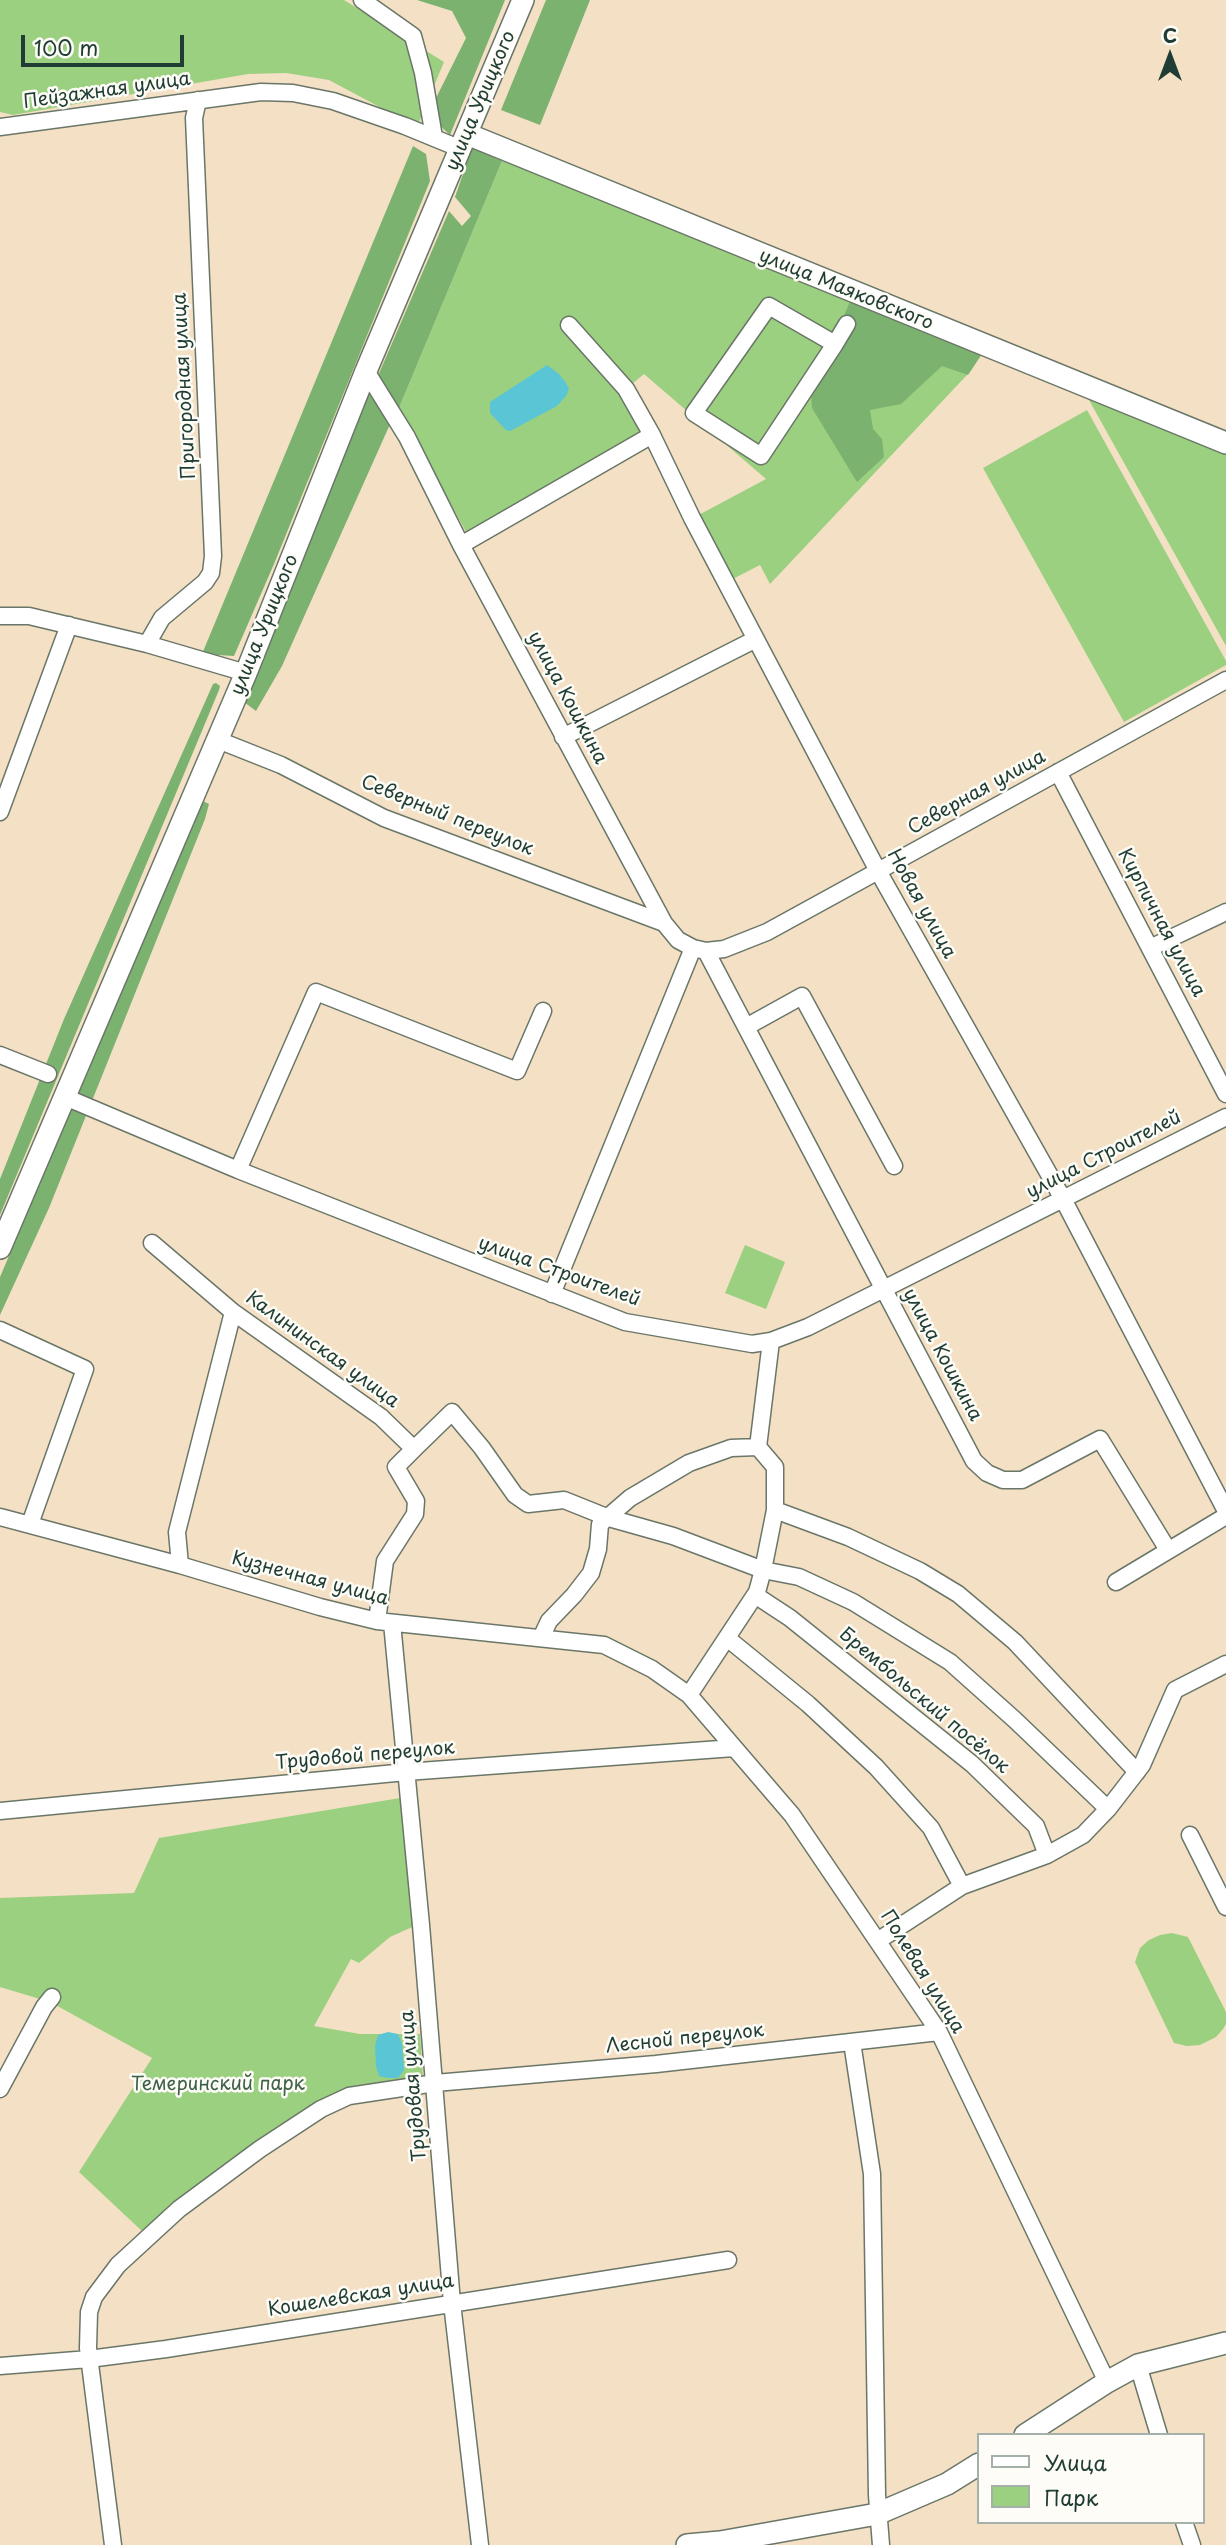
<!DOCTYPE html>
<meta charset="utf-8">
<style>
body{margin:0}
#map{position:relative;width:1226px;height:2545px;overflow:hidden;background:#f4e0c5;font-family:"Playpen Sans",sans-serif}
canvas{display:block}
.legend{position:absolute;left:977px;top:2433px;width:228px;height:91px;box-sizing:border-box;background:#fdfcf7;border:2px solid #a4b0a9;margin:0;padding:9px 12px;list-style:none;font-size:21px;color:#1f3d34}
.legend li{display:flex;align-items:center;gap:14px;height:35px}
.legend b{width:35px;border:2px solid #a4b0a9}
.north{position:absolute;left:1135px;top:21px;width:70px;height:70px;-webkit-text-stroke:5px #fdfcf7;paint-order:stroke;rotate:0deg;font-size:19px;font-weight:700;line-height:28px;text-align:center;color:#1f3d34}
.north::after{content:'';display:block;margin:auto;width:24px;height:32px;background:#1f3d34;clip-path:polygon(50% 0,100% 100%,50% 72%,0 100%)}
.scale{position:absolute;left:21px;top:35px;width:163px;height:32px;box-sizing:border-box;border:4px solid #1f3d34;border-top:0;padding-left:9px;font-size:21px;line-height:24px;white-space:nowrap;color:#1f3d34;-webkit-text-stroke:5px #fdfcf7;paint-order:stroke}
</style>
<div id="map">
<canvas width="1226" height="2545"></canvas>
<ul class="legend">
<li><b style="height:9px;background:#fff"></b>Улица</li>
<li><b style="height:19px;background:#9bd081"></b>Парк</li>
</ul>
<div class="north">С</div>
<div class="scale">100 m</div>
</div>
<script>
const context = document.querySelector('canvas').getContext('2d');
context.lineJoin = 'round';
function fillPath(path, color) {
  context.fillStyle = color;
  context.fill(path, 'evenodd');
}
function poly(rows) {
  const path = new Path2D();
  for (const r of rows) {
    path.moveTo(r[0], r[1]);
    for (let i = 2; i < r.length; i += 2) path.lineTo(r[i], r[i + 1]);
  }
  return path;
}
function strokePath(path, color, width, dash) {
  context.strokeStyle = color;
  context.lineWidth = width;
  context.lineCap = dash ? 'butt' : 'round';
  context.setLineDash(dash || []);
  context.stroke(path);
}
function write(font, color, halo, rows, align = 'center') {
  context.font = font + ' "Playpen Sans",sans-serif';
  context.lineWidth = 5;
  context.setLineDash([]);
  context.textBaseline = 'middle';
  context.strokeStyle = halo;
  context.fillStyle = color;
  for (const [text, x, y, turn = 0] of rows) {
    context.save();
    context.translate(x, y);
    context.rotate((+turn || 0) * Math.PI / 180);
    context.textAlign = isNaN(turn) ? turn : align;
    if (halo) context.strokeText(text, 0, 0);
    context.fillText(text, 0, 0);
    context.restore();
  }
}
fillPath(poly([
 [0,0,344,0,444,62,417,127,329,80,286,73,248,74,13,115,0,112],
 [502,161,980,348,967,375,770,584,760,565,727,582,693,518,766,479,644,374,626,389,648,435,466,532,399,408],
 [1098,396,1226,448,1226,646,1089,400],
 [1087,410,1226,661,1226,665,1124,722,983,468],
 [745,1245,785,1262,766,1309,725,1293],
 [406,1797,419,1924,390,1937,359,1963,351,1959,314,2026,360,2034,420,2034,423,2079,359,2087,143,2232,79,2172,152,2058,50,2002,0,1987,0,1898,134,1893,159,1838],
 [1172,1933,1188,1937,1226,2012,1226,2024,1223,2029,1216,2037,1200,2045,1187,2046,1174,2043,1135,1962,1140,1948,1149,1940,1160,1935]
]), '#9bd081');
fillPath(poly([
 [417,0,505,0,450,135,437,123,433,104,466,38,452,11],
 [546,0,590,0,540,125,501,110],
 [413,146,426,154,430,181,274,564,234,656,202,654],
 [472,148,502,161,399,408,377,378,449,211,462,226,471,216,455,197],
 [852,297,982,354,968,375,942,366,901,404,870,410,873,429,882,439,884,457,857,482,812,408,811,392],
 [370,391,391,422,282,666,256,711,244,702],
 [216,683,220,686,219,690,0,1215,0,1179,64,1019,213,684],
 [203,801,209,804,205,819,49,1208,0,1315,0,1277,80,1089,194,809]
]), '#7cb26f');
fillPath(poly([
 [547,365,559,374,566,383,569,389,566,396,557,406,510,431,506,430,490,413,490,402],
 [388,2032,398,2034,402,2044,404,2070,398,2078,388,2078,379,2076,376,2066,375,2046,378,2035]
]), '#5ac5d5');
const minor = poly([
 [362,0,413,36,423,73,434,137],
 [0,127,261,92,293,93,333,101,405,126,461,149],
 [769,306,835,344,761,456,694,413,769,306],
 [569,325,626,389,652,435,692,518,878,871,1063,1199,1226,1511],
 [835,344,847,324],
 [366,371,407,437,461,545,664,923,678,940,693,948,706,951,974,1461,987,1473,1003,1480,1022,1480,1100,1439,1168,1550],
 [461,545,652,435],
 [0,616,29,616,147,644,246,673],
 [147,644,162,618,205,582,211,573,213,556,194,118,198,100],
 [563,737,756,639],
 [218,740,281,765,384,818,664,923],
 [1058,772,1226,1094],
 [0,812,69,625],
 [1150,948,1226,912],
 [706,951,724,949,767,932,1226,680],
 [746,1027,802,996,894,1166],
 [0,1055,48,1074],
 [65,1097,238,1170,625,1322,752,1344,771,1341,808,1327,1226,1117],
 [238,1170,316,992,517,1071,543,1011],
 [152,1243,233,1312,381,1417,414,1449,396,1467,416,1501,415,1514,385,1561,377,1621],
 [552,1294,693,948],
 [0,1330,85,1369,30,1524],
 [414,1449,452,1412,482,1448,515,1495,528,1504,564,1500,609,1518,673,1536,763,1570,799,1577,853,1602,950,1662,1015,1720,1108,1809],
 [775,1510,848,1537,920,1571,958,1594,1015,1642,1137,1772],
 [0,1517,180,1565,320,1607,377,1621,604,1645,652,1669,689,1695,792,1815,939,2032,1107,2382],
 [180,1565,177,1532,233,1312],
 [1116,1582,1226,1516],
 [755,1595,790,1618,972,1764,1036,1826,1047,1855],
 [392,1623,421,1925,452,2303,480,2545],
 [541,1638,549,1621,574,1595,591,1573,598,1549,600,1524,630,1498,689,1463,731,1448,758,1447],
 [727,1638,808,1704,876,1767,931,1828,962,1886],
 [689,1695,757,1592,763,1570,775,1510,775,1467,758,1447,771,1341],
 [0,1811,406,1772,734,1748],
 [1190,1835,1226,1907],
 [879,1940,962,1886,1047,1855,1083,1835,1108,1809,1142,1765,1175,1690,1226,1664],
 [852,2042,872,2174,877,2495,881,2545],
 [0,2089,44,2007,52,1997],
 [1138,2365,1159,2435],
 [0,2366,89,2359,166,2349,728,2260],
 [1184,2522,1192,2545],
 [113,2545,88,2348,89,2312,94,2297,118,2265,179,2209,260,2149,321,2109,349,2096,435,2083,656,2064,939,2032]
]);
const major = poly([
 [467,134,1226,443],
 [0,1248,246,673,366,371,523,0],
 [1025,2435,1107,2382,1138,2365,1226,2343],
 [687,2545,720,2542,877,2514,947,2484,979,2464]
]);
strokePath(minor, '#6a7667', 19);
strokePath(major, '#6a7667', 24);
strokePath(minor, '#fff', 16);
strokePath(major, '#fff', 21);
write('19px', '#1f3d34', '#fdfcf7', [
 ["Пейзажная улица",107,91,-8],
 ["улица Урицкого",481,101,-67],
 ["улица Маяковского",846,290,22],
 ["Пригородная улица",185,386,-93],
 ["улица Урицкого",265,625,-68],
 ["улица Кошкина",567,698,62],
 ["Северная улица",977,793,-29],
 ["Северный переулок",447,816,22],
 ["Новая улица",921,904,61],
 ["Кирпичная улица",1161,923,62],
 ["улица Строителей",1104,1155,-27],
 ["улица Строителей",559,1272,20],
 ["Калининская улица",322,1350,36],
 ["улица Кошкина",942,1355,62],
 ["Кузнечная улица",310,1579,15],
 ["Брембольский посёлок",924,1701,40],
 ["Трудовой переулок",365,1756,-5],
 ["Полевая улица",922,1972,58],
 ["Лесной переулок",685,2039,-6],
 ["Трудовая улица",414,2086,-95],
 ["Кошелевская улица",361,2296,-9]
]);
write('19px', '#3e6247', '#fdfcf7', [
 ["Темеринский парк",218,2085]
]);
</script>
